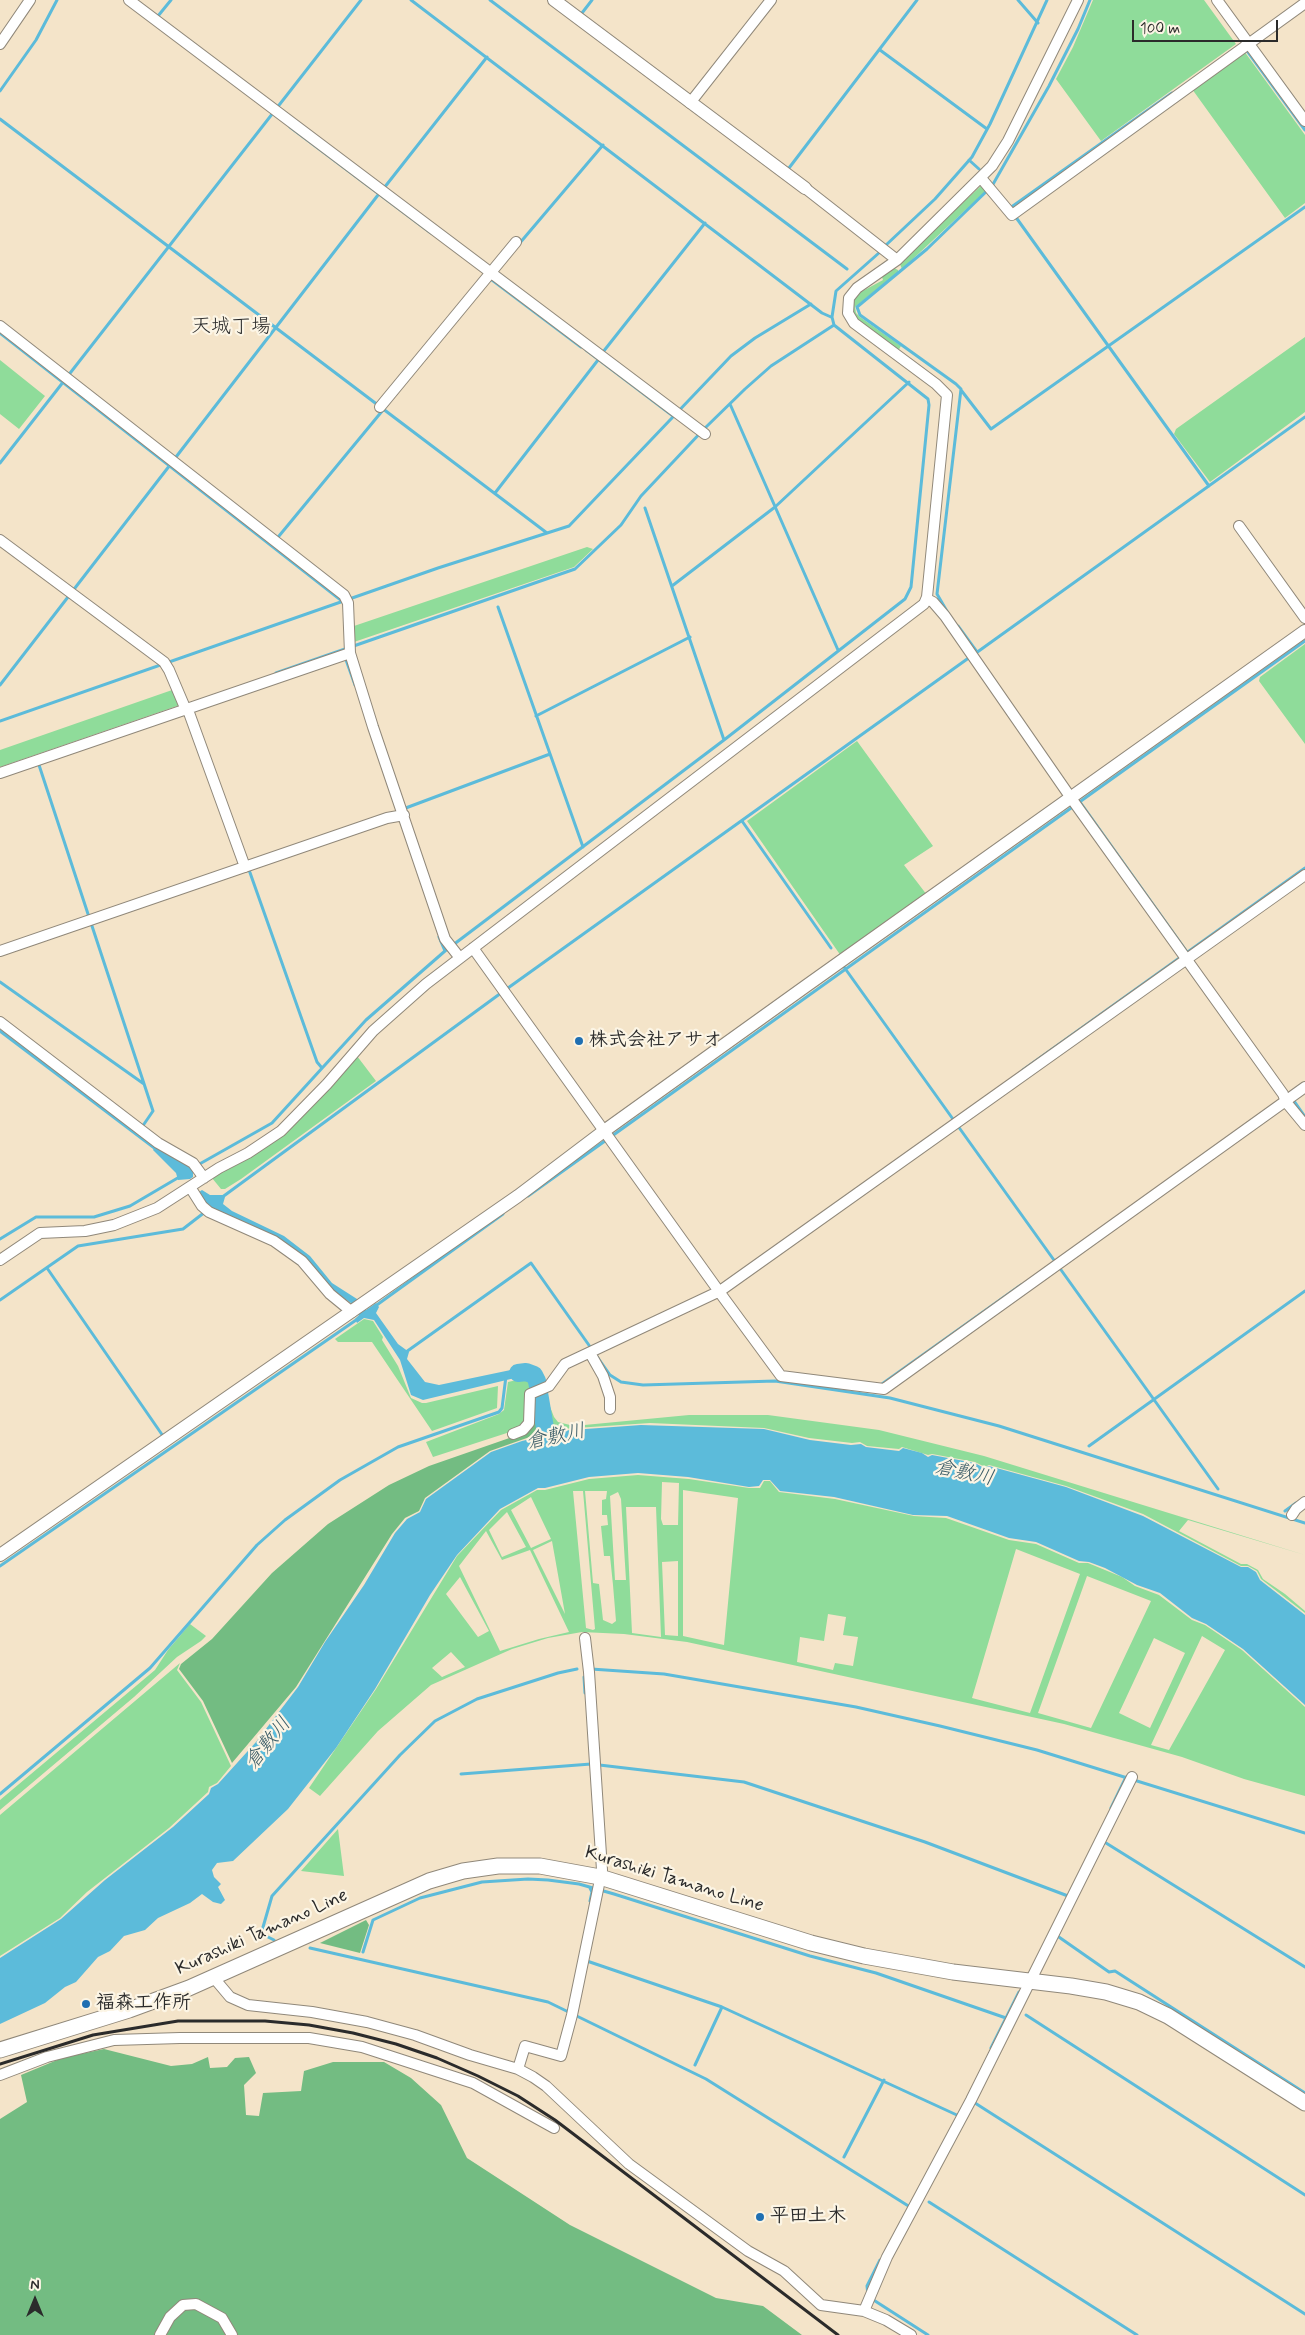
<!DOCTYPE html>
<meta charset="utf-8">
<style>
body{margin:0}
#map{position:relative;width:1305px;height:2335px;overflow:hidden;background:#f4e4c9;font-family:Mynerve,sans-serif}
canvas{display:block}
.north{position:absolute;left:10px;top:2275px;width:50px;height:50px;-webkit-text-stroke:4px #fcf5e5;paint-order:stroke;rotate:0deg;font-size:14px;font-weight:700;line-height:20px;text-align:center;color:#2b2b2b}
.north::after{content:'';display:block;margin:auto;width:18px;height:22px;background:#2b2b2b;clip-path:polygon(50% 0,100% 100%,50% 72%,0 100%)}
.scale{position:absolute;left:1132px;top:20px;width:146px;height:22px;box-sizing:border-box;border:2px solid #2b2b2b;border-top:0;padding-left:6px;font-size:15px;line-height:18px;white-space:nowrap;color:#2b2b2b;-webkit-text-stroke:4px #fcf5e5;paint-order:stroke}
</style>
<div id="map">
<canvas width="1305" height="2335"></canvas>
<div class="north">N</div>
<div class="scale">100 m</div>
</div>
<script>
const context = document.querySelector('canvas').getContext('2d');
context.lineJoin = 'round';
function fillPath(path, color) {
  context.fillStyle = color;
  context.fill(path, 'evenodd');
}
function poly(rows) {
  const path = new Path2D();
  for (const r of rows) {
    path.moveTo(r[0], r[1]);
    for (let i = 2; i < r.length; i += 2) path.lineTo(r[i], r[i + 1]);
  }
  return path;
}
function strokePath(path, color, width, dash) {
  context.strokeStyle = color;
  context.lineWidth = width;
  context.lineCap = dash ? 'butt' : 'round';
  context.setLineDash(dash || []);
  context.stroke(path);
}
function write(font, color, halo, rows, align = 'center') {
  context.font = font + ' Mynerve,"Klee One",sans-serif';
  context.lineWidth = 4.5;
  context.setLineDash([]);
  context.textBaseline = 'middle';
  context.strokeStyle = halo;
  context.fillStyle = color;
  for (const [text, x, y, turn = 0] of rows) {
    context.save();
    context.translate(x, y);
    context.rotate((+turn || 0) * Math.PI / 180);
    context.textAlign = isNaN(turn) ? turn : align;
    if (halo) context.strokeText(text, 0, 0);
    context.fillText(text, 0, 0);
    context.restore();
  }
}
fillPath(poly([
 [1093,0,1204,0,1236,44,1101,141,1056,79,1073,47],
 [1244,51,1305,135,1305,203,1285,218,1192,89],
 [983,184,988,189,902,269,899,262],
 [894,268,898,270,898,272,855,307,856,313,860,317,901,346,898,351,854,317,851,305,854,298,859,293,883,280,882,277],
 [1305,337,1305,412,1210,482,1174,434,1176,429],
 [0,360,45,396,19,429,0,414],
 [587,547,593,549,574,567,354,642,354,626],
 [1305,644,1305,744,1259,681,1260,677],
 [175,689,180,705,0,767,0,750],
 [857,741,933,846,904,865,927,895,841,956,747,821],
 [357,1056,376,1081,241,1179,225,1189,221,1189,212,1178,251,1156],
 [364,1319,373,1321,383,1337,382,1340,398,1366,411,1398,422,1403,426,1403,498,1386,497,1408,432,1431,372,1342,338,1342,335,1339],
 [521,1379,533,1382,534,1389,526,1423,513,1431,433,1457,426,1442,499,1414,504,1410,508,1382],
 [546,1404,549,1404,554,1417,558,1422,574,1426,689,1415,768,1415,879,1430,984,1456,1305,1555,1188,1520,1179,1531,1241,1564,1247,1564,1258,1570,1263,1579,1285,1594,1305,1611,1305,1613,1261,1579,1257,1571,1248,1566,1241,1566,1143,1514,1066,1486,989,1465,985,1467,975,1462,932,1454,928,1455,902,1447,899,1449,867,1446,860,1442,852,1443,809,1438,764,1428,650,1423,561,1429,553,1424],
 [638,1475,689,1479,749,1488,760,1488,764,1481,770,1481,779,1492,835,1499,914,1516,946,1518,1009,1540,1036,1544,1079,1563,1088,1563,1122,1577,1135,1586,1159,1595,1192,1620,1205,1625,1242,1650,1305,1707,1305,1796,1244,1779,1182,1757,1064,1724,687,1642,624,1634,582,1632,548,1638,512,1649,431,1685,378,1731,320,1796,309,1788,376,1689,457,1556,501,1510,537,1490,545,1490,589,1479],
 [662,1482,679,1483,678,1525,663,1525,661,1519],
 [683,1490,738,1498,724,1645,683,1636],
 [573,1491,583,1491,595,1629,593,1630,586,1628],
 [585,1491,607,1491,606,1499,602,1500,602,1515,607,1515,608,1525,601,1526,604,1556,610,1556,613,1585,616,1621,612,1624,603,1620,599,1584,593,1583],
 [618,1492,621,1499,626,1580,615,1580,610,1496],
 [531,1497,551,1539,531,1548,511,1510],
 [626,1507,656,1507,661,1637,632,1633],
 [507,1512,526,1547,502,1557,489,1530],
 [486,1531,502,1560,530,1550,569,1632,539,1639,500,1651,459,1566],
 [552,1541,565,1614,533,1550],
 [1016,1549,1080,1574,1030,1713,972,1698],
 [678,1561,678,1636,665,1635,662,1562],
 [1087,1576,1151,1601,1091,1728,1038,1713],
 [460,1577,489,1631,478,1637,446,1594],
 [828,1614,846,1617,843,1635,858,1637,853,1666,835,1663,833,1670,797,1662,800,1637,824,1641],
 [1202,1636,1225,1650,1169,1750,1151,1745],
 [1154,1638,1185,1653,1150,1728,1119,1713],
 [451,1652,465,1667,442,1677,432,1668],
 [190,1624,206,1636,201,1641,177,1657,134,1697,0,1810,0,1800,155,1670,168,1650],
 [180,1663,177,1670,201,1702,231,1766,217,1783,209,1787,208,1792,169,1828,87,1892,60,1918,0,1956,0,1815],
 [338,1829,344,1876,301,1871]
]), '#8fdc9a');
fillPath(poly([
 [536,1404,541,1433,490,1451,425,1498,419,1511,405,1518,392,1534,296,1687,232,1763,203,1701,179,1669,181,1664,212,1639,272,1573,328,1524,389,1485,429,1466,518,1435],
 [366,1920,369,1925,360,1953,320,1943],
 [104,2049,171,2066,192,2064,208,2057,210,2068,227,2067,235,2058,249,2057,256,2073,244,2085,246,2115,259,2116,263,2093,301,2091,304,2071,333,2062,384,2062,411,2078,441,2105,467,2158,570,2225,716,2298,763,2306,802,2335,0,2335,0,2119,27,2102,21,2075,62,2058]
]), '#73bc82');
fillPath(poly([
 [155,1147,189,1165,193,1170,193,1177,190,1179,178,1180,176,1173,153,1150],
 [202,1190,210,1195,224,1195,225,1197,223,1204,232,1211,284,1236,310,1256,332,1283,357,1299,366,1310,376,1303,379,1307,376,1313,398,1344,409,1352,407,1359,425,1382,439,1385,525,1367,537,1372,540,1380,535,1382,527,1377,519,1377,423,1400,411,1395,400,1360,374,1320,364,1318,357,1323,355,1319,359,1315,351,1303,330,1289,281,1241,209,1207,199,1192],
 [544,1405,552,1425,558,1431,641,1425,764,1429,810,1440,851,1445,861,1444,866,1447,899,1451,903,1448,922,1453,928,1457,932,1455,975,1463,984,1468,989,1466,1066,1487,1143,1516,1241,1567,1248,1567,1256,1572,1260,1580,1305,1615,1305,1705,1243,1649,1206,1624,1192,1618,1160,1593,1137,1585,1105,1568,1089,1562,1079,1561,1036,1542,1009,1538,947,1516,913,1515,834,1497,780,1491,770,1480,763,1480,759,1486,749,1487,688,1477,638,1473,589,1477,545,1488,538,1488,500,1509,457,1555,430,1595,375,1689,336,1748,288,1809,233,1861,217,1863,212,1870,214,1877,221,1884,218,1887,225,1900,221,1904,213,1902,202,1894,190,1903,158,1918,145,1930,124,1936,110,1951,98,1957,76,1982,65,1987,45,2003,0,2024,0,1958,61,1919,105,1880,173,1827,209,1794,211,1788,218,1784,256,1742,298,1687,325,1642,364,1585,395,1533,407,1519,420,1512,426,1499,491,1452,522,1441,539,1437,542,1434,537,1410,539,1406]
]), '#5cbbda');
strokePath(poly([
 [411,0,822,313,831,317],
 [490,0,847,269],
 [1018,0,1038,23],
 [582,13,592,0],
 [158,16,171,0],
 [1245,48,1305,130],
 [880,50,987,129],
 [0,91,36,40,57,0],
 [0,119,547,533],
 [290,127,431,233],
 [969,160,979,169],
 [789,168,917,0],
 [384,188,487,57],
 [1010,208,1172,93],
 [1015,216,1209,486],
 [519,244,603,145],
 [886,245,935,199,972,157,990,124,1047,0],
 [492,280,581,347],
 [0,333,342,601],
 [586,350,673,416],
 [603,352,705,223],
 [961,390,991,429,1305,207],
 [730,404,838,650],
 [176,457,378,195],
 [0,463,361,0],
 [495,493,598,360],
 [645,508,724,740],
 [279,536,383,410],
 [672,586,775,507,909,382],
 [498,607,583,847],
 [948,613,937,594,961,389,956,384,860,315,857,307,927,249,992,186,1049,86,1078,29,1090,0],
 [958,626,977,652],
 [976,653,1305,417],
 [345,657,355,685],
 [276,673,575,569,621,525,641,496,704,429,745,389,771,366,834,325],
 [0,685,170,465],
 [536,716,690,637],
 [0,721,438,568,569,526,731,356,755,338,811,304],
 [38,762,89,917],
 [1080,802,1187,952],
 [403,809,550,754],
 [742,821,831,948],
 [248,867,317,1062,322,1068],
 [91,923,153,1111,142,1127],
 [439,937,445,951],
 [844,967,1218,1489],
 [0,982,144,1084],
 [0,1031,157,1150],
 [1023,1070,1305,868],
 [1292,1098,1305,1117],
 [196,1166,272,1123,366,1020,445,951,724,740,905,599,911,587,929,405,928,399,834,325,832,317,836,291,880,252],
 [528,1196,1305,641],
 [221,1198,501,993,970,657],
 [0,1239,36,1217,94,1217,130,1206,181,1176],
 [47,1268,163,1436],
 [0,1300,78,1246,183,1229,205,1212],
 [374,1307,503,1214],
 [406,1352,531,1263,610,1375,621,1382,643,1385,775,1381,890,1398,999,1426,1305,1523],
 [882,1384,1021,1285],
 [1089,1446,1305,1291],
 [1285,1511,1296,1503],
 [0,1566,359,1318],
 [591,1669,664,1674,856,1707,940,1726,1037,1750,1305,1833],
 [584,1677,585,1693],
 [461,1774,591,1764,744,1782,925,1842,1068,1896],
 [0,1794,150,1668,257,1545,285,1520,340,1480,398,1447,499,1412,502,1408,506,1376],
 [1111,1808,1126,1777],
 [1106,1843,1305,1967],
 [590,1888,592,1892,590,1901],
 [256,1931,274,1940],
 [261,1934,272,1896,400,1755,435,1721,477,1699,558,1673,577,1669],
 [1056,1935,1109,1972,1115,1971,1305,2093],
 [310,1948,548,2002,706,2079,910,2207],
 [363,1952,373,1920,420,1898,482,1882,528,1879,548,1880,579,1884,614,1894,810,1956,876,1973,1006,2018],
 [584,1960,722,2007,959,2116],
 [1026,2015,1305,2195],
 [991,2048,1019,1992],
 [695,2065,722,2007],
 [975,2103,1305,2314],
 [844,2157,884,2080],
 [929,2202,1137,2335],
 [868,2295,867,2286,880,2260],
 [872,2299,928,2335]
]), '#5cbbda', 3);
strokePath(poly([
 [518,1373,526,1372,534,1375,537,1381,545,1428]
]), '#5cbbda', 18);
const minor = poly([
 [129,0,705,434],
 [1217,0,1305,121],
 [0,44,30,0],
 [690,103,771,0],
 [981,178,1012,215,1305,3],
 [805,188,897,260],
 [0,326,344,595,348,603,350,653,373,727,445,939,460,958],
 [380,407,516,242],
 [1239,526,1305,618],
 [0,540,164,662,169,670,186,710],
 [927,599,933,602,945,616,1071,798,1283,1094,1286,1102,1305,1125],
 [188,710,245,867],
 [0,773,350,653],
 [473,948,723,1297,781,1376,884,1389,1305,1087],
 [0,951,387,818,404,815],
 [0,1022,158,1143,193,1163,204,1178],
 [190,1187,202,1206,209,1212,274,1241,302,1261,330,1294,352,1312],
 [0,1260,40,1233,85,1231,114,1225,157,1208,219,1168,248,1153,281,1131,327,1084,373,1031,426,984,924,604,927,597,947,395,936,384,854,323,848,313,849,298,857,288,897,260,992,166,1008,141,1078,0],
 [590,1353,603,1376,610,1397,610,1409],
 [513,1434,523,1430,529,1423,530,1394,549,1386,565,1364,720,1291,1305,875],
 [1292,1515,1296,1509,1305,1502],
 [214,1978,230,1997,248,2005,312,2012,367,2022,415,2035,470,2055,518,2069,533,2077,546,2086,629,2164,748,2251,784,2271,821,2305,864,2311,886,2320,911,2335],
 [518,2069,525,2046,561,2056,572,2015,602,1870,589,1672,585,1638],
 [0,2075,47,2057,114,2040,180,2038,309,2038,362,2047,473,2083,554,2128],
 [864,2311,887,2257,971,2100,1132,1777],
 [160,2335,170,2317,183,2305,196,2304,222,2318,232,2335]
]);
const tertiary = poly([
 [554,0,805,188],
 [0,1555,518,1196,604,1131,806,986,1305,631]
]);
const primary = poly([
 [0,2050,129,2010,189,1988,429,1881,463,1871,498,1866,540,1866,600,1877,811,1943,864,1956,953,1972,1071,1986,1106,1992,1139,2002,1168,2016,1305,2103]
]);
strokePath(minor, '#90887a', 12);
strokePath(tertiary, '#90887a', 14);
strokePath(primary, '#90887a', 17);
strokePath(minor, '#fff', 10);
strokePath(tertiary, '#fff', 12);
strokePath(primary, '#fff', 15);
strokePath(poly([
 [0,2064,93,2035,178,2021,265,2021,309,2025,353,2033,396,2044,437,2058,478,2076,518,2096,555,2120,838,2335]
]), '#2b2b2b', 3);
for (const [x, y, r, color] of [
 [579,1041,5,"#1f6fb2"],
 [86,2004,5,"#1f6fb2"],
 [760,2217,5,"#1f6fb2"]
]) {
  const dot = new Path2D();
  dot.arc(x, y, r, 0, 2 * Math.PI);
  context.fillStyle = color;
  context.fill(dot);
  strokePath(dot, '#fcf5e5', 2);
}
write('bold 19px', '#2b2b2b', '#fcf5e5', [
 ["株式会社アサオ",589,1041],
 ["福森工作所",96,2004],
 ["平田土木",770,2217]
], 'left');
write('19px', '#2b2b2b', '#fcf5e5', [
 ["Kurashiki Tamano Line",674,1880,17],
 ["Kurashiki Tamano Line",262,1933,-24]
]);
write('20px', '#2b2b2b', '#fcf5e5', [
 ["天城丁場",231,328]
]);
write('italic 20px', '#3c5d68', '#fcf5e5', [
 ["倉敷川",556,1438,-12],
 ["倉敷川",964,1474,12],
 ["倉敷川",269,1744,-51]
]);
</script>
